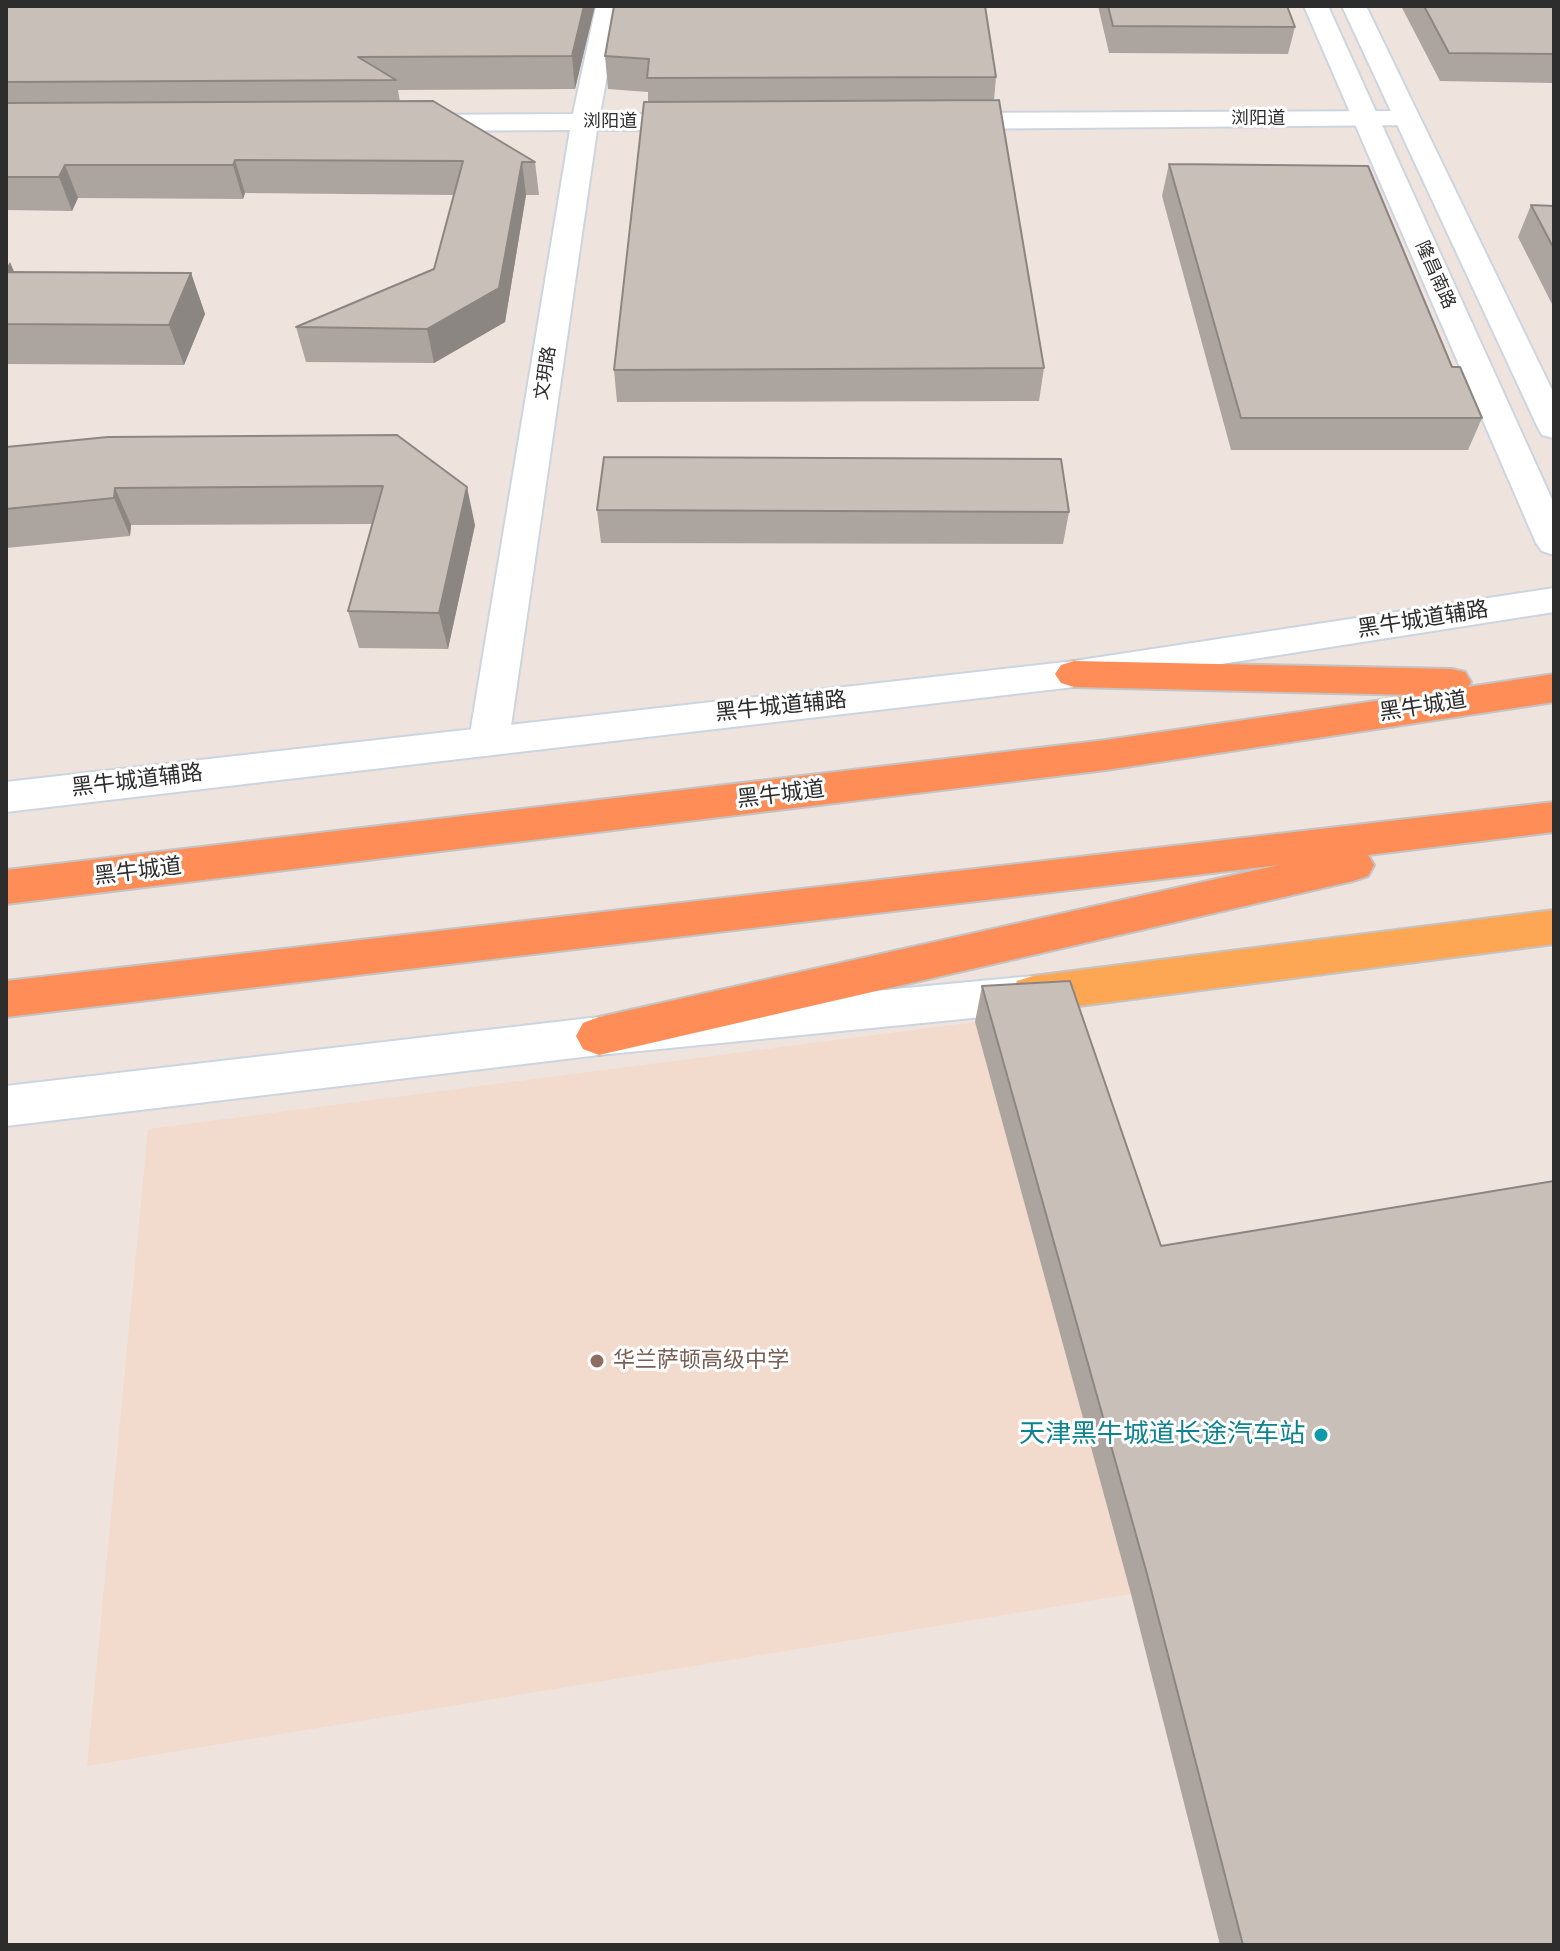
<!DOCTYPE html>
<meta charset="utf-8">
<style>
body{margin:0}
#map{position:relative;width:1560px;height:1951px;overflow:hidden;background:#efe3de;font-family:Arial,sans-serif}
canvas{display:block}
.frame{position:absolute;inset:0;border:8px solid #2d2d2d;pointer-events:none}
</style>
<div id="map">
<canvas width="1560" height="1951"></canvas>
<div class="frame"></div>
</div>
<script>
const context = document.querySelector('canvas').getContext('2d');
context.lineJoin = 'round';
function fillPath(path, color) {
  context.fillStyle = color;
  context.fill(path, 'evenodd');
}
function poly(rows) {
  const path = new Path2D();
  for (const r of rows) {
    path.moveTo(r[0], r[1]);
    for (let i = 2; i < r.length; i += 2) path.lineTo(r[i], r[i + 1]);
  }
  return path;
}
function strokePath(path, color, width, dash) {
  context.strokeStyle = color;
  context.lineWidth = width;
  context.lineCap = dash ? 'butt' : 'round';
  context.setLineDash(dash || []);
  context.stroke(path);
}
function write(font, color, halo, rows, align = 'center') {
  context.font = font + ' Arial,"Noto Sans SC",sans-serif';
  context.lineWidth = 6;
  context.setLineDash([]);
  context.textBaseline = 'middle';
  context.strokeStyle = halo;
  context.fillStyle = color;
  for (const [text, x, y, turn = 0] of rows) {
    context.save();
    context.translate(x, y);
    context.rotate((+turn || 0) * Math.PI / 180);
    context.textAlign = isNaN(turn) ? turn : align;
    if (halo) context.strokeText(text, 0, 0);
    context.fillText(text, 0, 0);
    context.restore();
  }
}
fillPath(poly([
 [975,1022,1131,1594,87,1766,148,1129]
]), '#f2dbcc');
const minor = poly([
 [596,6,620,6,600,114,699,114,708,116,712,122,708,128,699,130,597,130,509,740,503,750,489,754,475,750,469,740,570,130,408,131,399,129,395,123,399,117,408,115,573,114,596,6],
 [1406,111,1415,113,1419,119,1415,125,944,129,935,127,931,121,935,115,944,113,1406,111]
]);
const secondary = poly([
 [1304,6,1328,6,1554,504,1554,555,1542,551,1536,543,1304,6],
 [1342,6,1366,6,1554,394,1554,438,1542,435,1538,428,1342,6],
 [1554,588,1554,612,1074,687,6,812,6,782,1074,661,1554,588],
 [1033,976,1049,981,1055,994,1049,1007,1033,1012,599,1055,6,1126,6,1086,599,1017,1033,976]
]);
const primary = poly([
 [1554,910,1554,944,1033,1012,1017,1007,1011,994,1017,981,1033,976,1554,910]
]);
const trunk = poly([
 [1074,661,1452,669,1465,672,1471,682,1468,687,1554,674,1554,702,1106,770,6,904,6,870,1106,740,1417,695,1074,687,1061,683,1055,674,1061,665,1074,661],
 [1554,802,1554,832,1368,855,1374,865,1368,876,1353,881,599,1055,583,1049,576,1036,583,1023,599,1017,1279,865,6,1017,6,981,1554,802]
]);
strokePath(minor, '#ccd5df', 4);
strokePath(secondary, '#ccd5df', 4);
strokePath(primary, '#c4c4c4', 4);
strokePath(trunk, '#c4c4c4', 4);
fillPath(minor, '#fff');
fillPath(secondary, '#fff');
fillPath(primary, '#fda755');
fillPath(trunk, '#fe8d57');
fillPath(poly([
 [6,6,595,6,575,89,398,90,400,102,535,162,539,195,526,195,505,322,434,363,306,362,296,327,434,269,454,195,245,193,243,199,78,198,72,211,6,210],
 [1098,6,1287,6,1295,27,1288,54,1109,53],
 [1401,6,1554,6,1554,83,1440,81],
 [605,56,996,77,994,100,1044,368,1039,401,617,402,614,370,648,102,648,92,608,89],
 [1169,164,1452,367,1482,418,1468,450,1231,450,1162,196],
 [1531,205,1554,206,1554,308,1518,237],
 [6,262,14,272,191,273,205,314,184,365,6,364],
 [397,435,475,525,448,649,359,648,348,611,373,524,131,525,130,536,6,548,6,447],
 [597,510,1069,512,1063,544,601,543],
 [982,986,1161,1246,1554,1945,1220,1945,1131,1594,975,1022]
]), '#aca49f');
fillPath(poly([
 [584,6,595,6,575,89,572,56],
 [235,160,245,193,243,199,233,165],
 [522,162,526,195,505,322,434,363,427,329],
 [65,165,78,198,72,211,59,177],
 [10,262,27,302,6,276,6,269],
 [191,273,205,314,184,365,169,325],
 [467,487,475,525,448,649,439,613],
 [115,488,131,525,130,536,114,498]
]), '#8c8682');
const building = poly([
 [6,6,584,6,572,56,358,57,396,80,6,82,6,6],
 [614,6,985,6,996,77,647,78,649,59,605,56,614,6],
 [1108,6,1287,6,1295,27,1113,26,1108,6],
 [1424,6,1554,6,1554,54,1449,53,1424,6],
 [999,100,1044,368,614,370,644,102,999,100],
 [433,101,535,162,522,162,499,288,427,329,296,327,434,269,463,161,235,160,233,165,65,165,59,177,6,177,6,103,433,101],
 [1169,164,1368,166,1452,367,1460,367,1482,418,1241,418,1169,164],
 [1531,205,1554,206,1554,249,1531,205],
 [6,272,191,273,169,325,6,324,6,272],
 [397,435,467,487,439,613,348,611,383,486,115,488,114,498,6,509,6,447,108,437,397,435],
 [604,457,1061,459,1069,512,597,510,604,457],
 [1070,981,1161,1246,1554,1181,1554,1945,1243,1945,1147,1574,982,986,1070,981]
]);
fillPath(building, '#c8bfb9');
strokePath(building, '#8c8682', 2);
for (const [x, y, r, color] of [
 [597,1361,8,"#8d6e63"],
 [1321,1435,8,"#0f9aa8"]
]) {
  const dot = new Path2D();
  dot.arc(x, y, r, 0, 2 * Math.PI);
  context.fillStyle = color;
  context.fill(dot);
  strokePath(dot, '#fff', 3);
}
write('18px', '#2d2d2d', '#fff', [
 ["浏阳道",1258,119],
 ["浏阳道",610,122],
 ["隆昌南路",1435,275,66],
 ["文玥路",546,373,-81]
]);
write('22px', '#2d2d2d', '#fff', [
 ["黑牛城道辅路",1423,620,-9],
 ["黑牛城道辅路",781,707,-6],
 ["黑牛城道",1423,707,-9],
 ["黑牛城道辅路",137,781,-7],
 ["黑牛城道",781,795,-7],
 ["黑牛城道",138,872,-7]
]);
write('22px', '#785e54', '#fff', [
 ["华兰萨顿高级中学",613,1361]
], 'left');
write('26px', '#0d838f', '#fff', [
 ["天津黑牛城道长途汽车站",1305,1435]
], 'right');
</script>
